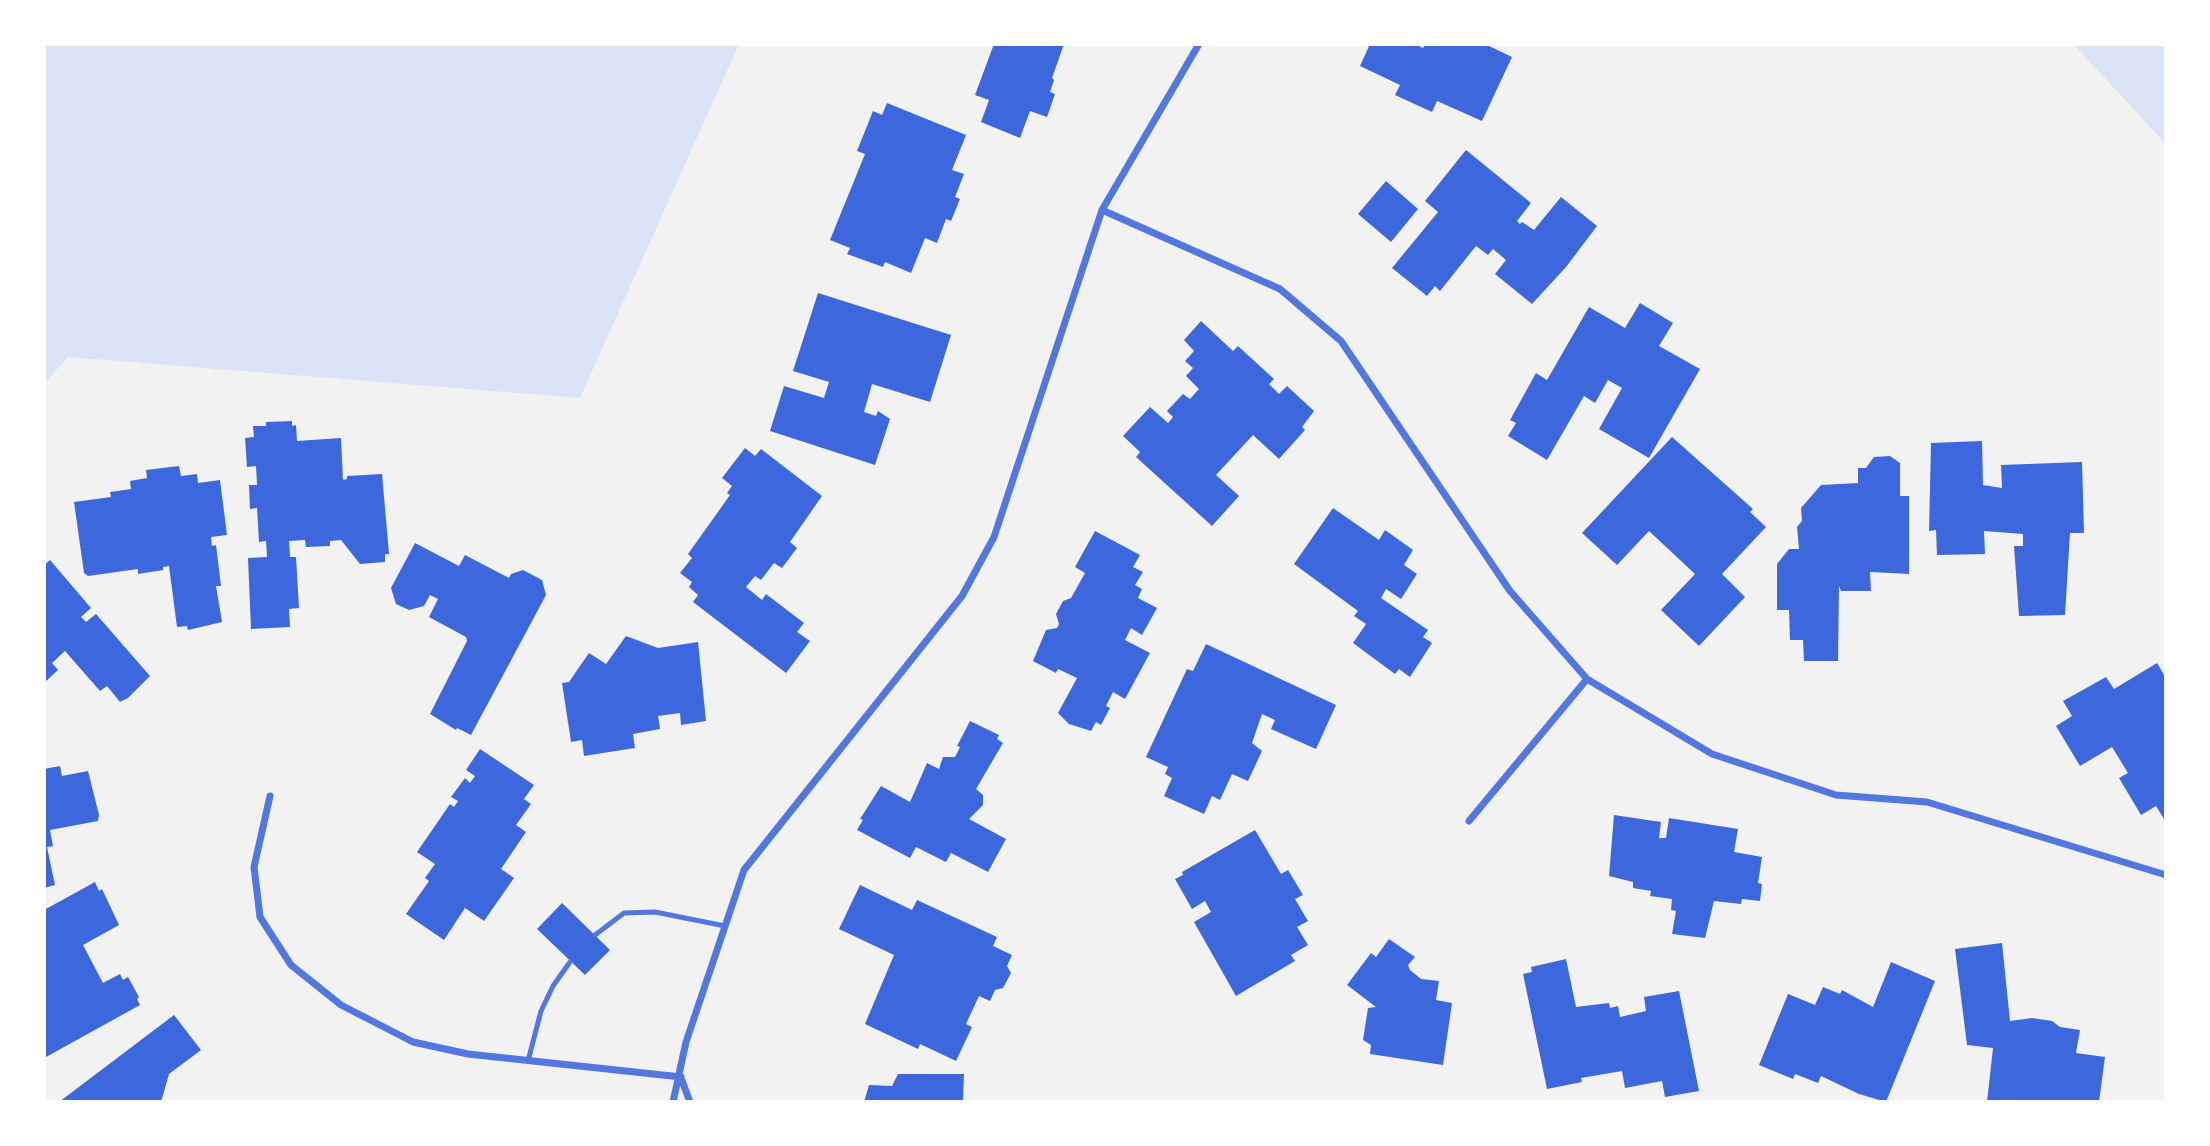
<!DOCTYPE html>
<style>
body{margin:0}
#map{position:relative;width:2210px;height:1146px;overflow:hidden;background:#f2f2f2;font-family:Signika,sans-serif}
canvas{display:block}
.frame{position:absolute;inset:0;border:46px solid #fff;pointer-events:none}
</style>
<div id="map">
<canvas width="2210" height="1146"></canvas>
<div class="frame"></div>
</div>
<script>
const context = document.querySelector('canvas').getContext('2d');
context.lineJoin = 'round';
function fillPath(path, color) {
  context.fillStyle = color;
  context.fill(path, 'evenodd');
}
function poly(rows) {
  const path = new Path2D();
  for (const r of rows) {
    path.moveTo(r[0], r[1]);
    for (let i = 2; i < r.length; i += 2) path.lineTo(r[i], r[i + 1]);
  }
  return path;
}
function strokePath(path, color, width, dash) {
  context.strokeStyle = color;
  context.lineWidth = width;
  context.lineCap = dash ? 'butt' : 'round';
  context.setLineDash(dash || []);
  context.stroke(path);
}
fillPath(poly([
 [44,44,739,44,580,398,68,357,44,384],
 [2073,44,2166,44,2166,144]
]), '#dbe4f7');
fillPath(poly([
 [994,44,1064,44,1052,78,1054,80,1050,92,1055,94,1047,117,1030,111,1020,138,981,122,989,100,975,95],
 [1370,44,1414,44,1423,48,1425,44,1490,44,1489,46,1512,57,1482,121,1437,101,1432,112,1395,95,1400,85,1360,66],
 [887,103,966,135,952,170,964,174,955,197,960,199,951,221,946,219,937,243,925,238,911,273,885,262,883,267,847,254,850,248,830,240,865,154,857,151,873,111,882,115],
 [1466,150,1531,203,1517,221,1520,224,1522,222,1534,230,1561,197,1597,226,1566,267,1532,304,1495,274,1506,260,1493,249,1488,255,1476,246,1440,291,1435,286,1427,296,1392,268,1438,212,1425,201],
 [1386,181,1418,209,1391,242,1358,214],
 [818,293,951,335,930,402,872,384,864,412,876,416,878,411,890,419,875,465,770,431,784,386,824,398,829,382,793,371],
 [1640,303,1673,323,1659,346,1700,369,1649,458,1599,429,1622,388,1608,380,1595,403,1584,396,1547,460,1508,436,1516,423,1510,420,1536,373,1547,380,1589,307,1625,328],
 [1201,321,1233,351,1238,346,1274,379,1269,384,1279,394,1287,386,1314,411,1302,427,1305,430,1279,459,1253,435,1216,475,1239,496,1212,526,1136,457,1140,452,1123,436,1150,407,1168,423,1173,417,1167,411,1183,394,1190,399,1199,389,1186,376,1193,368,1185,361,1194,351,1184,340],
 [292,421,292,426,296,425,297,441,341,438,343,480,347,479,347,476,382,474,389,554,385,554,385,562,360,564,341,540,330,541,330,546,306,547,305,540,289,541,290,557,296,557,299,608,289,609,290,627,251,629,248,558,267,557,266,541,259,542,257,508,250,509,249,485,257,485,256,466,247,467,245,438,254,437,253,426,266,426,266,422],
 [1672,437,1753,509,1750,512,1766,527,1722,574,1745,597,1699,646,1661,610,1695,574,1649,531,1617,565,1582,533],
 [1982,441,1983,485,2002,488,2001,465,2082,462,2084,533,2070,533,2065,615,2019,616,2014,546,2023,546,2023,534,1984,531,1985,554,1937,555,1936,530,1929,531,1931,443],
 [745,448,755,456,761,449,822,496,790,542,797,548,782,568,774,563,761,580,755,576,746,587,762,600,766,594,804,623,797,632,810,641,786,673,693,602,698,595,689,587,692,582,680,573,692,558,688,554,730,495,727,493,732,486,722,478],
 [1890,456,1900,463,1900,496,1909,496,1909,574,1870,572,1871,591,1841,591,1839,586,1838,661,1804,661,1803,640,1790,640,1789,610,1777,610,1777,564,1789,549,1799,549,1797,527,1802,521,1801,508,1821,485,1858,483,1858,468,1866,468,1874,457],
 [179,466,181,476,197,474,198,483,220,480,227,535,211,537,212,546,216,545,221,586,216,586,222,622,188,630,187,626,177,627,169,566,163,567,163,570,138,574,138,569,88,576,84,573,74,502,111,497,110,492,131,489,130,481,147,478,146,470],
 [1333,508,1379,540,1385,530,1413,550,1404,565,1417,574,1401,599,1386,589,1381,598,1428,630,1423,637,1432,643,1410,677,1399,669,1395,674,1353,643,1366,624,1354,616,1358,611,1294,564],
 [1095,531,1140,555,1133,567,1143,572,1135,585,1142,589,1138,598,1157,608,1142,635,1131,628,1125,640,1150,653,1125,699,1113,692,1106,706,1110,708,1101,725,1096,722,1091,731,1069,724,1058,713,1077,678,1058,669,1056,673,1033,661,1046,630,1057,628,1059,624,1056,614,1063,601,1071,598,1085,573,1075,567],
 [415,543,459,566,465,555,509,578,511,574,523,570,542,580,546,595,471,735,457,728,456,730,430,714,467,641,466,637,429,617,438,599,430,595,424,606,409,610,396,604,391,588],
 [50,560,91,608,81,617,86,622,96,614,150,676,128,698,120,702,107,686,100,691,65,651,52,663,58,670,44,683,44,565],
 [626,636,658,648,698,642,706,721,681,725,680,713,658,716,660,729,633,734,635,748,584,756,582,740,571,742,562,683,569,682,589,653,606,664],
 [1206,644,1336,705,1316,749,1271,729,1275,720,1262,714,1252,743,1262,751,1248,781,1232,774,1220,800,1212,796,1204,814,1164,796,1172,778,1165,774,1168,767,1146,757,1187,669,1193,671],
 [2157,663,2166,678,2164,819,2156,806,2141,815,2119,778,2128,773,2112,747,2080,766,2056,726,2072,716,2063,701,2106,677,2114,689],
 [970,721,999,735,997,739,1003,743,976,789,983,795,983,805,969,819,1006,839,988,872,951,853,946,862,916,847,910,858,857,830,863,820,860,819,881,786,910,802,927,763,939,769,943,757,955,757,960,747,957,746],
 [480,749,534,785,524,799,531,804,516,825,526,832,501,869,514,878,484,921,465,908,444,940,406,914,429,881,425,878,435,864,417,852,450,804,454,807,458,801,451,797,465,778,470,783,475,776,466,770],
 [60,766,62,776,88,771,99,815,98,821,50,830,53,846,47,847,55,885,44,888,44,769],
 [1614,815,1661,822,1659,838,1666,838,1669,818,1738,829,1734,852,1762,857,1758,883,1762,884,1760,901,1742,899,1741,904,1714,901,1705,938,1672,934,1676,911,1671,910,1672,899,1650,896,1651,891,1633,888,1633,882,1609,876],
 [1255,830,1281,874,1288,870,1303,895,1295,899,1308,921,1297,927,1308,945,1291,955,1295,961,1236,996,1194,922,1211,912,1205,901,1192,909,1175,879,1183,875,1182,872],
 [95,882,99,891,102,889,119,925,83,945,103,983,120,974,123,980,128,977,139,997,137,999,140,1005,46,1057,44,910],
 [860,885,912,910,917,900,997,937,993,946,1012,955,1007,966,1011,973,1003,988,995,990,990,1001,979,996,966,1024,972,1027,956,1061,920,1044,918,1049,865,1024,894,955,839,929],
 [562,903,610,950,585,975,537,929],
 [1389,939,1415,957,1408,965,1410,970,1421,979,1439,981,1436,1000,1452,1003,1443,1065,1370,1054,1371,1045,1363,1040,1368,1008,1376,1007,1347,985,1371,953,1376,957],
 [2002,943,2010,1021,2032,1018,2052,1021,2060,1027,2080,1030,2076,1053,2105,1057,2099,1102,1987,1102,1993,1048,1967,1045,1955,949],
 [1566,959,1576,1007,1609,1003,1610,1008,1618,1006,1620,1017,1646,1011,1644,997,1679,991,1699,1091,1665,1097,1662,1081,1625,1088,1622,1071,1581,1078,1582,1082,1547,1089,1523,974,1532,972,1531,967],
 [1891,962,1935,981,1886,1102,1859,1094,1821,1076,1818,1083,1795,1074,1793,1079,1759,1065,1788,994,1815,1005,1823,987,1840,994,1842,990,1873,1007],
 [174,1015,201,1050,169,1074,161,1102,59,1102],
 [898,1074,964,1074,963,1102,864,1102,869,1085,892,1086]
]), '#3d67dc');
strokePath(poly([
 [595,935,624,913,655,912,725,926],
 [528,1061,541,1011,553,986,570,962]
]), '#5277de', 5);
strokePath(poly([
 [1102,210,1280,289,1341,341,1510,591,1587,679,1712,754,1836,795,1927,802,2166,875],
 [270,796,254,867,260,917,291,965,341,1005,413,1042,468,1054,681,1077],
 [1469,821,1587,679],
 [681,1078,690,1102],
 [673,1102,686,1042,744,870,962,596,994,537,1102,210,1199,44]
]), '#5277de', 7);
</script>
